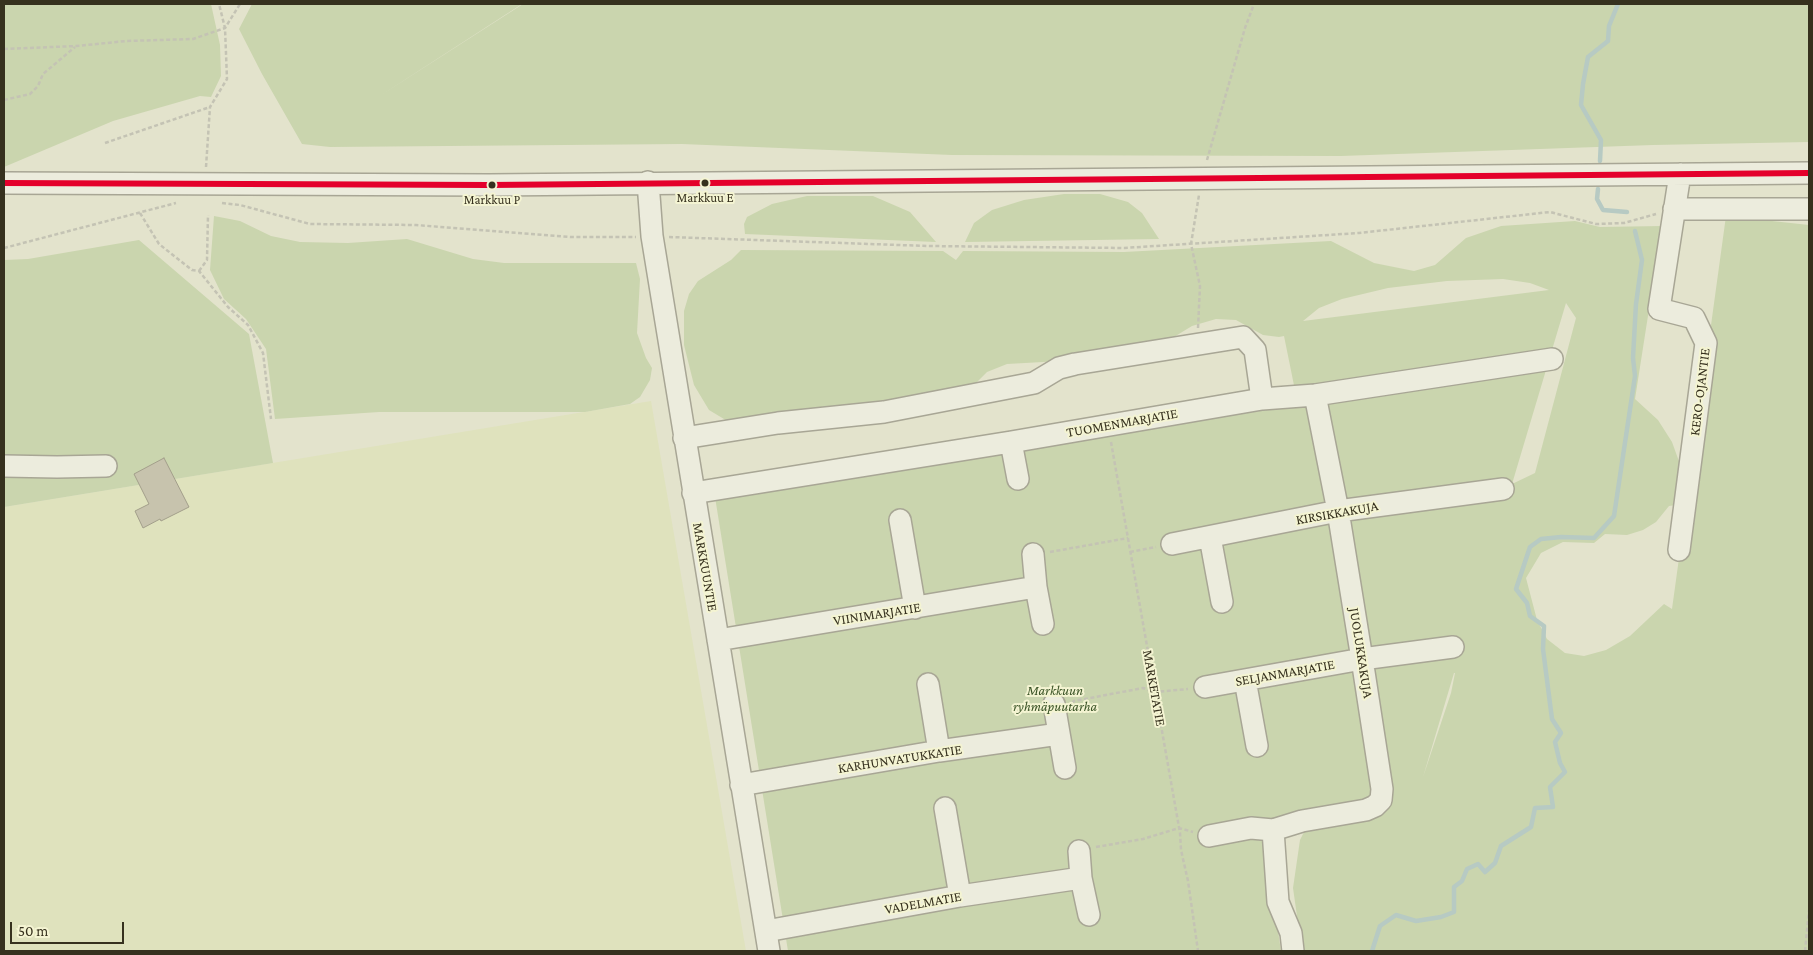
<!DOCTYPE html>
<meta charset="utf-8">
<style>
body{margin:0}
#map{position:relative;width:1813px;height:955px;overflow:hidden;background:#e3e3cc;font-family:"Crimson Pro",serif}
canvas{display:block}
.frame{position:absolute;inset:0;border:5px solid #36311e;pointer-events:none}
.scale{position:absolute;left:10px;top:922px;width:114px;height:22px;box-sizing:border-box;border:2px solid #36311e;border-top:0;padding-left:6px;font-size:15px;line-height:18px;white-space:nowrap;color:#36311e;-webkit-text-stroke:4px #f4f4d2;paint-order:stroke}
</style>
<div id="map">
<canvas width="1813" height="955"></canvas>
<div class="frame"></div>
<div class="scale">50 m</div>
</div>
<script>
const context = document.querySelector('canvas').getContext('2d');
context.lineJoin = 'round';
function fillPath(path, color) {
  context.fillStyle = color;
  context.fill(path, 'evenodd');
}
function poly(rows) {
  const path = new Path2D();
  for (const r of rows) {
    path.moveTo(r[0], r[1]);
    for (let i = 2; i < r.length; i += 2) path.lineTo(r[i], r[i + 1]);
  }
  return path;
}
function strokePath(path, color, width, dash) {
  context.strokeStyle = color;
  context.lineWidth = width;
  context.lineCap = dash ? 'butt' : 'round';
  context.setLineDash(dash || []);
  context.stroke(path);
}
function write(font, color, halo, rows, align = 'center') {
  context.font = font + ' "Crimson Pro",serif';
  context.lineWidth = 4;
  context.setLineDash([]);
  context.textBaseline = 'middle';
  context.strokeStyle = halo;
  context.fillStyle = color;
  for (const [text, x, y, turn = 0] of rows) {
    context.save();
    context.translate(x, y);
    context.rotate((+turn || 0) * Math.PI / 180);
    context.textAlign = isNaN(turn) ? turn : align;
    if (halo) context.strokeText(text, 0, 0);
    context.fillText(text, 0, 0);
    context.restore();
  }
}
fillPath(poly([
 [651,401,746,951,4,951,4,507]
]), '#dfe2bd');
fillPath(poly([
 [4,4,211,4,220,45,221,76,211,97,200,96,113,121,4,167],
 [252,4,522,4,375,99,523,4,1809,4,1809,142,1653,145,1341,156,952,155,682,144,330,147,302,144,262,74,239,29],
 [1064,194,1100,194,1128,202,1142,213,1159,239,965,242,974,223,992,210,1024,200],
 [807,196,873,196,910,212,936,242,745,234,744,224,747,217,772,204],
 [214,216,240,221,271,236,300,242,348,243,407,239,473,259,504,263,636,263,640,279,637,333,646,358,652,368,650,380,640,397,630,404,585,412,379,412,275,419,266,349,246,319,224,299,210,270],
 [1726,216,1809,225,1809,951,1302,951,1293,888,1300,840,1304,832,1372,816,1264,838,1281,951,788,951,715,497,1298,405,1284,336,1279,337,1263,335,1236,320,1216,319,1192,326,1164,343,1061,361,1007,364,987,372,973,386,883,403,729,422,709,410,694,385,684,345,684,311,689,294,698,281,731,260,741,250,943,251,956,260,963,251,1124,252,1331,241,1374,263,1414,271,1435,265,1466,238,1501,226,1575,221,1600,227,1662,226,1635,399,1658,420,1672,442,1681,467,1676,505,1669,506,1656,522,1643,530,1627,535,1605,534,1594,543,1563,542,1541,553,1526,578,1537,620,1547,639,1565,653,1584,656,1606,650,1630,636,1664,604,1672,609],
 [1503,279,1530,283,1549,290,1303,321,1319,308,1342,299,1388,288,1447,281],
 [1566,303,1576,318,1535,473,1512,484],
 [1455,673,1451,693,1423,777,1454,673],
 [139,240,249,334,273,463,4,507,4,260,28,259]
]), '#cad5ae');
strokePath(poly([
 [1600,161,1601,140,1581,105,1583,84,1588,57,1608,41,1609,26,1618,4],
 [1598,189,1597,199,1603,210,1627,212],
 [1372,951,1380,926,1396,915,1416,921,1441,917,1454,912,1454,887,1462,881,1467,869,1478,864,1485,872,1495,863,1501,846,1531,827,1535,808,1553,807,1550,787,1565,772,1560,763,1555,742,1561,733,1552,719,1543,649,1544,626,1530,616,1527,603,1516,589,1530,547,1541,539,1561,537,1594,538,1614,516,1635,376,1633,358,1636,304,1642,260,1635,231]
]), '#b7cac3', 4.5);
const building = poly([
 [164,458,189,507,161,521,160,519,143,528,135,511,149,504,134,474,164,458]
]);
fillPath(building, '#c7c3ad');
strokePath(building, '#a39f8b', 1);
const minor = poly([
 [648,182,652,236,769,951],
 [4,183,489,185,1809,173],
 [1674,209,1809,209],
 [684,438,778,423,884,412,1034,383,1059,368,1075,364,1243,337,1255,350,1262,399],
 [1011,442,1018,479],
 [4,466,57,467,106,466],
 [693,493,1011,442,1262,399,1315,395,1552,359],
 [900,520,915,608],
 [1210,537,1222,602],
 [1172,544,1338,511,1503,489],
 [1679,550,1706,343,1694,318,1659,309,1680,174],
 [1033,554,1036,587,1043,624],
 [718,640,1036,587],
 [1245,680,1257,746],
 [928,684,939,751],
 [1205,687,1362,659,1453,647],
 [1054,704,1065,768],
 [741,785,939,751,1059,734],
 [945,808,960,896],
 [1273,830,1278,902,1291,933,1293,951],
 [1209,836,1251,828,1273,830,1302,821,1366,810,1375,806,1381,800,1382,789,1362,659,1338,511,1315,395],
 [1079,851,1081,878,1089,915],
 [766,931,960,896,1081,878]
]);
strokePath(minor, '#a8a695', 24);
strokePath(poly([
 [4,49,76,46,127,41,193,39,225,28,240,4],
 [4,100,30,94,38,86,43,74,75,47],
 [105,143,210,107],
 [1207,160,1245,28,1254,4],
 [206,167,210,107,227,79,225,28,219,4],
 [222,203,240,205,310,224,416,225,571,237,636,237],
 [140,213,159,244,192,270,199,271,228,307,248,325,263,353,271,419],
 [669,237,928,246,1124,248,1359,233,1550,212,1596,224,1624,223,1656,214],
 [4,248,176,203],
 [199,271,207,260,208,215],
 [1198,328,1200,286,1191,244,1199,195],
 [1111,442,1180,833,1181,850,1188,881,1198,951],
 [1050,552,1128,538],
 [1130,552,1156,547],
 [1072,703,1074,701,1143,688,1155,692,1188,689],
 [1096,847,1143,839,1179,828,1193,832],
 [1805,951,1809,910]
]), '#c4c3b4', 2.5, [4, 2.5]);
strokePath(minor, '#ececdd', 21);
strokePath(poly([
 [4,183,489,185,1809,173]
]), '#e4002b', 6);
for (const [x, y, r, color] of [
 [705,183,4.5,"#36311e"],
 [492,185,4.5,"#36311e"]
]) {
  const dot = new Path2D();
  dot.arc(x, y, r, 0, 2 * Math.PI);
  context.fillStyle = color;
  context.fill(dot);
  strokePath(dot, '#f4f4d2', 2);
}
write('13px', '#36311e', '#f4f4d2', [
 ["Markkuu E",705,198],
 ["Markkuu P",492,200]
]);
write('14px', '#36311e', '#f4f4d2', [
 ["KERO-OJANTIE",1700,392,-83],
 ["TUOMENMARJATIE",1122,423,-10],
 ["KIRSIKKAKUJA",1337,513,-10],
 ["MARKKUUNTIE",705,567,80],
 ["VIINIMARJATIE",877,614,-9],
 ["JUOLUKKAKUJA",1361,653,81],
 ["SELJANMARJATIE",1285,673,-10],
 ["MARKETATIE",1154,688,80],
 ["KARHUNVATUKKATIE",900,759,-9],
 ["VADELMATIE",923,903,-10]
]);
write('italic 14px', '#395225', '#f4f4d2', [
 ["Markkuun",1055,691],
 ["ryhmäpuutarha",1055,707]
]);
</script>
